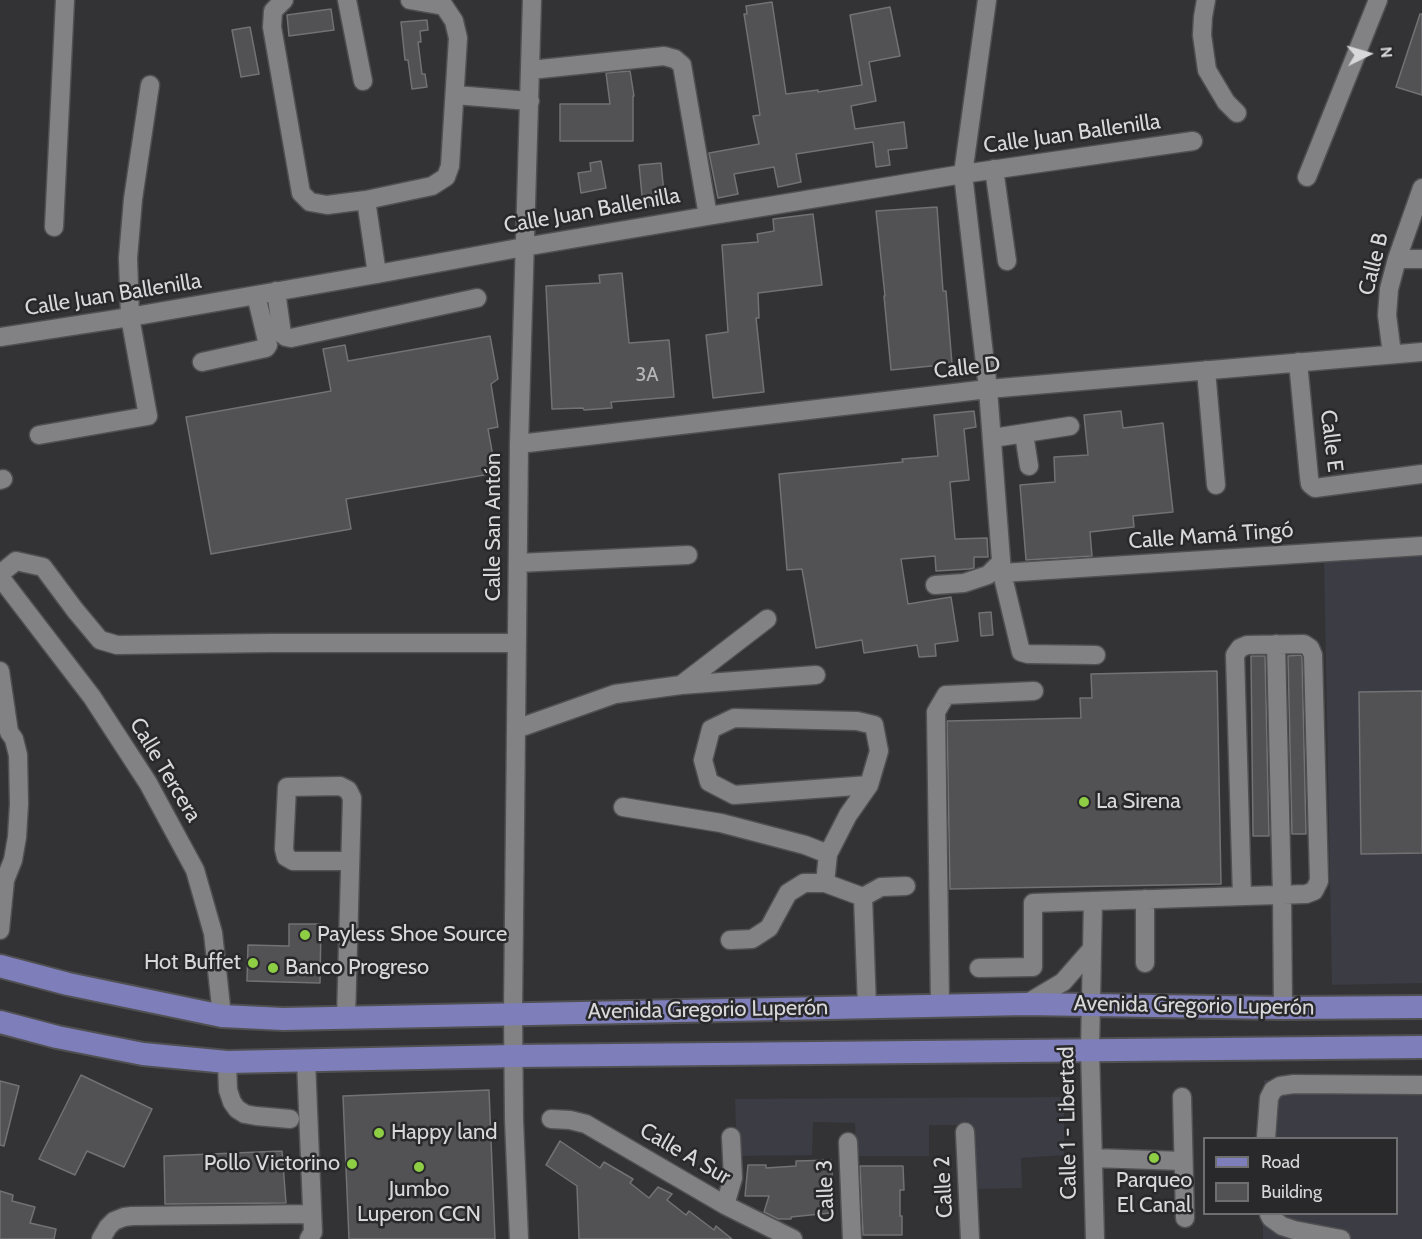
<!DOCTYPE html>
<meta charset="utf-8">
<style>
body{margin:0}
#map{position:relative;width:1422px;height:1239px;overflow:hidden;background:#333336;font-family:Cabin,sans-serif}
canvas{display:block}
.legend{position:absolute;left:1203px;top:1137px;width:195px;height:78px;box-sizing:border-box;background:#29292c;border:2px solid #6f6f72;margin:0;padding:8px 10px;list-style:none;font-size:18px;color:#d8d8da}
.legend li{display:flex;align-items:center;gap:12px;height:30px}
.legend b{width:30px;border:2px solid #6f6f72}
.north{position:absolute;left:1338px;top:24px;width:60px;height:60px;-webkit-text-stroke:4px #29292c;paint-order:stroke;rotate:85deg;font-size:16px;font-weight:700;line-height:24px;text-align:center;color:#d8d8da}
.north::after{content:'';display:block;margin:auto;width:21px;height:27px;background:#d8d8da;clip-path:polygon(50% 0,100% 100%,50% 72%,0 100%)}
</style>
<div id="map">
<canvas width="1422" height="1239"></canvas>
<ul class="legend">
<li><b style="height:8px;background:#7e7eba"></b>Road</li>
<li><b style="height:16px;background:#525255"></b>Building</li>
</ul>
<div class="north">N</div>
</div>
<script>
const context = document.querySelector('canvas').getContext('2d');
context.lineJoin = 'round';
function fillPath(path, color) {
  context.fillStyle = color;
  context.fill(path, 'evenodd');
}
function poly(rows) {
  const path = new Path2D();
  for (const r of rows) {
    path.moveTo(r[0], r[1]);
    for (let i = 2; i < r.length; i += 2) path.lineTo(r[i], r[i + 1]);
  }
  return path;
}
function strokePath(path, color, width, dash) {
  context.strokeStyle = color;
  context.lineWidth = width;
  context.lineCap = dash ? 'butt' : 'round';
  context.setLineDash(dash || []);
  context.stroke(path);
}
function write(font, color, halo, rows, align = 'center') {
  context.font = font + ' Cabin,sans-serif';
  context.lineWidth = 5;
  context.setLineDash([]);
  context.textBaseline = 'middle';
  context.strokeStyle = halo;
  context.fillStyle = color;
  for (const [text, x, y, turn = 0] of rows) {
    context.save();
    context.translate(x, y);
    context.rotate((+turn || 0) * Math.PI / 180);
    context.textAlign = isNaN(turn) ? turn : align;
    if (halo) context.strokeText(text, 0, 0);
    context.fillText(text, 0, 0);
    context.restore();
  }
}
fillPath(poly([
 [1422,553,1422,983,1332,985,1324,557],
 [1422,1077,1422,1239,1263,1239,1263,1214,1396,1214,1396,1138,1263,1138,1264,1080],
 [1064,1097,1064,1155,1021,1158,1022,1188,976,1189,970,1125,929,1125,929,1156,856,1156,855,1123,813,1122,812,1155,737,1156,735,1099]
]), '#3b3c44');
const building = poly([
 [772,2,786,94,818,90,818,92,862,85,850,15,890,7,900,56,869,62,876,101,851,106,855,129,904,122,907,148,888,150,890,165,876,167,873,142,796,154,801,182,778,187,774,167,734,174,738,194,718,198,709,153,759,144,753,116,760,115,744,14,747,14,746,6,772,2],
 [331,9,334,30,289,36,287,15,331,9],
 [1420,14,1422,14,1422,95,1396,87,1420,14],
 [427,20,428,30,420,31,421,42,418,42,422,74,425,74,427,87,412,89,408,60,405,60,401,22,427,20],
 [250,27,259,74,241,77,232,30,250,27],
 [630,71,634,96,633,96,633,141,560,141,560,104,610,104,606,73,630,71],
 [601,161,606,188,581,193,578,173,591,171,590,163,601,161],
 [661,163,665,204,643,206,639,165,661,163],
 [937,207,943,291,946,291,952,364,891,370,884,296,885,296,876,211,937,207],
 [813,214,822,285,758,293,759,318,756,318,764,392,713,398,706,335,728,332,722,245,758,242,757,234,774,231,773,219,813,214],
 [622,273,629,343,669,340,674,397,611,402,612,408,584,410,583,408,552,409,546,286,600,283,599,275,622,273],
 [490,336,498,379,491,384,498,427,488,429,496,473,346,499,351,529,211,554,186,417,331,391,323,349,345,345,348,361,490,336],
 [974,411,976,427,964,429,969,480,950,482,955,539,987,538,988,557,974,557,974,568,969,569,936,571,935,556,901,559,908,604,951,597,958,641,935,644,936,656,919,657,917,645,864,653,862,640,816,648,802,569,787,570,779,474,903,462,902,459,938,456,934,415,974,411],
 [1121,411,1123,428,1163,423,1173,512,1133,516,1134,527,1090,532,1092,556,1026,560,1020,485,1055,482,1054,457,1088,455,1084,415,1121,411],
 [991,612,993,635,981,636,979,613,991,612],
 [1301,655,1302,657,1306,834,1292,834,1288,656,1301,655],
 [1251,656,1265,656,1269,836,1253,836,1251,656],
 [1217,671,1221,884,950,889,947,721,1081,718,1080,698,1092,698,1091,674,1217,671],
 [1422,691,1422,853,1361,854,1359,692,1422,691],
 [289,924,321,924,320,983,247,981,248,945,289,946,289,924],
 [81,1075,152,1109,124,1167,87,1151,75,1175,39,1159,81,1075],
 [0,1081,19,1086,4,1146,0,1145,0,1081],
 [489,1090,495,1239,349,1239,343,1096,489,1090],
 [560,1141,600,1168,604,1162,633,1179,630,1183,649,1198,658,1187,672,1194,667,1200,686,1215,689,1211,714,1230,716,1226,732,1239,579,1239,577,1186,546,1165,560,1141],
 [282,1151,286,1203,165,1204,164,1156,282,1151],
 [831,1160,833,1186,830,1186,830,1213,791,1217,791,1219,778,1219,764,1212,769,1196,745,1196,748,1165,766,1165,766,1168,796,1166,796,1161,831,1160],
 [860,1166,903,1166,904,1190,900,1190,900,1216,902,1216,902,1235,863,1235,860,1166],
 [0,1191,13,1195,12,1201,35,1207,30,1223,56,1229,54,1239,0,1239,0,1191]
]);
fillPath(building, '#525255');
strokePath(building, '#727275', 1.5);
const minor = poly([
 [284,0,273,11,272,27,301,193,310,202,327,205,366,200,432,186,446,177,450,166,458,38,454,21,444,6,410,0],
 [347,0,363,81],
 [987,0,963,174,988,389,1002,573,1021,652,1028,654,1096,655],
 [1206,0,1203,17,1202,35,1207,70,1226,102,1237,113],
 [531,70,664,56,675,59,682,65,708,216],
 [455,95,530,101],
 [994,169,1007,261],
 [1307,177,1378,0],
 [366,200,377,274],
 [54,227,65,0],
 [1397,259,1422,259],
 [276,291,282,334,286,337,291,338,477,298],
 [0,337,130,317,377,274,524,247,708,216,963,174,1193,141],
 [1392,354,1387,315,1389,289,1397,259,1422,188],
 [202,362,266,348,268,345,256,295],
 [1298,362,1309,477,1310,484,1315,488,1422,474],
 [1206,370,1216,485],
 [1024,434,1029,466],
 [39,435,148,416,130,317,128,258,133,199,150,85],
 [993,438,1070,426],
 [519,444,988,389,1422,352],
 [0,480,3,479],
 [518,563,688,555],
 [1002,573,1422,546],
 [0,574,16,561,43,567,75,610,100,640,117,645,271,643,517,643],
 [0,577,92,697,148,783,195,870,213,933,222,1016],
 [935,585,964,583,988,575,1001,562],
 [1276,644,1282,895,1283,1008],
 [0,671,9,732,14,739,18,755,19,804,17,837,13,860,5,880,0,930],
 [681,685,767,619],
 [516,729,615,694,681,685,816,675],
 [623,807,721,823,805,845,828,854,825,883],
 [828,854,848,815,869,785,879,751,874,725,857,721,734,718,711,729,703,760,709,782,734,795,869,785],
 [1093,901,1090,1050,1095,1239],
 [730,940,752,939,769,928,788,893,804,883,825,883,863,897],
 [1145,963,1145,899],
 [979,968,1033,967,1033,903,1306,894,1314,891,1319,881,1313,655,1310,648,1304,644,1247,645,1240,648,1235,655,1242,896],
 [1026,1004,1063,982,1091,950],
 [940,1005,936,712,946,695,1034,691],
 [867,1007,863,897,881,887,906,886],
 [346,1018,352,798,348,790,340,786,287,787,284,849,286,857,293,861,350,861],
 [306,1060,313,1232,309,1239],
 [227,1062,228,1090,232,1102,237,1109,245,1114,256,1116,290,1119],
 [1182,1097,1185,1218],
 [551,1119,570,1120,586,1124,725,1205,793,1239],
 [965,1132,970,1239],
 [1266,1138,1269,1098,1273,1090,1280,1086,1294,1084,1422,1085],
 [848,1142,852,1239],
 [1093,1158,1183,1161],
 [725,1205,733,1178,731,1137],
 [1269,1214,1271,1218,1282,1226,1294,1230,1341,1239],
 [101,1239,108,1227,114,1221,124,1217,132,1216,312,1214],
 [519,1239,514,1120,513,1013,519,444,532,0]
]);
const major = poly([
 [0,966,68,984,222,1016,283,1019,1026,1004,1283,1008,1422,1007],
 [0,1022,57,1037,143,1054,227,1062,514,1056,1422,1047]
]);
strokePath(minor, '#505052', 21);
strokePath(major, '#505052', 26);
strokePath(minor, '#828285', 18);
strokePath(major, '#7e7eba', 22);
for (const [x, y, r, color] of [
 [1084,802,6,"#8dce44"],
 [305,935,6,"#8dce44"],
 [253,963,6,"#8dce44"],
 [273,968,6,"#8dce44"],
 [379,1133,6,"#8dce44"],
 [1154,1158,6,"#8dce44"],
 [352,1164,6,"#8dce44"],
 [419,1167,6,"#8dce44"]
]) {
  const dot = new Path2D();
  dot.arc(x, y, r, 0, 2 * Math.PI);
  context.fillStyle = color;
  context.fill(dot);
  strokePath(dot, '#29292c', 2);
}
write('20px', '#b6b6b9', null, [
 ["3A",647,375]
]);
write('22px', '#d8d8da', '#29292c', [
 ["Calle Juan Ballenilla",1072,134,-8],
 ["Calle Juan Ballenilla",592,211,-10],
 ["Calle B",1374,264,-76],
 ["Calle Juan Ballenilla",113,295,-9],
 ["Calle D",967,368,-6],
 ["Calle E",1331,441,83],
 ["Calle San Antón",494,527,-90],
 ["Calle Mamá Tingó",1211,536,-4],
 ["Calle Tercera",165,770,59],
 ["Avenida Gregorio Luperón",1194,1006,1],
 ["Avenida Gregorio Luperón",708,1010,-1],
 ["Calle 1 - Libertad",1068,1123,-91],
 ["Calle A Sur",685,1154,30],
 ["Calle 2",944,1187,-93],
 ["Calle 3",826,1191,-92]
]);
write('22px', '#d8d8da', '#29292c', [
 ["La Sirena",1096,802],
 ["Payless Shoe Source",317,935],
 ["Hot Buffet",241,963,"right"],
 ["Banco Progreso",285,968],
 ["Happy land",391,1133],
 ["Pollo Victorino",340,1164,"right"],
 ["Parqueo",1154,1181,"center"],
 ["El Canal",1154,1206,"center"],
 ["Jumbo",419,1190,"center"],
 ["Luperon CCN",419,1215,"center"]
], 'left');
</script>
